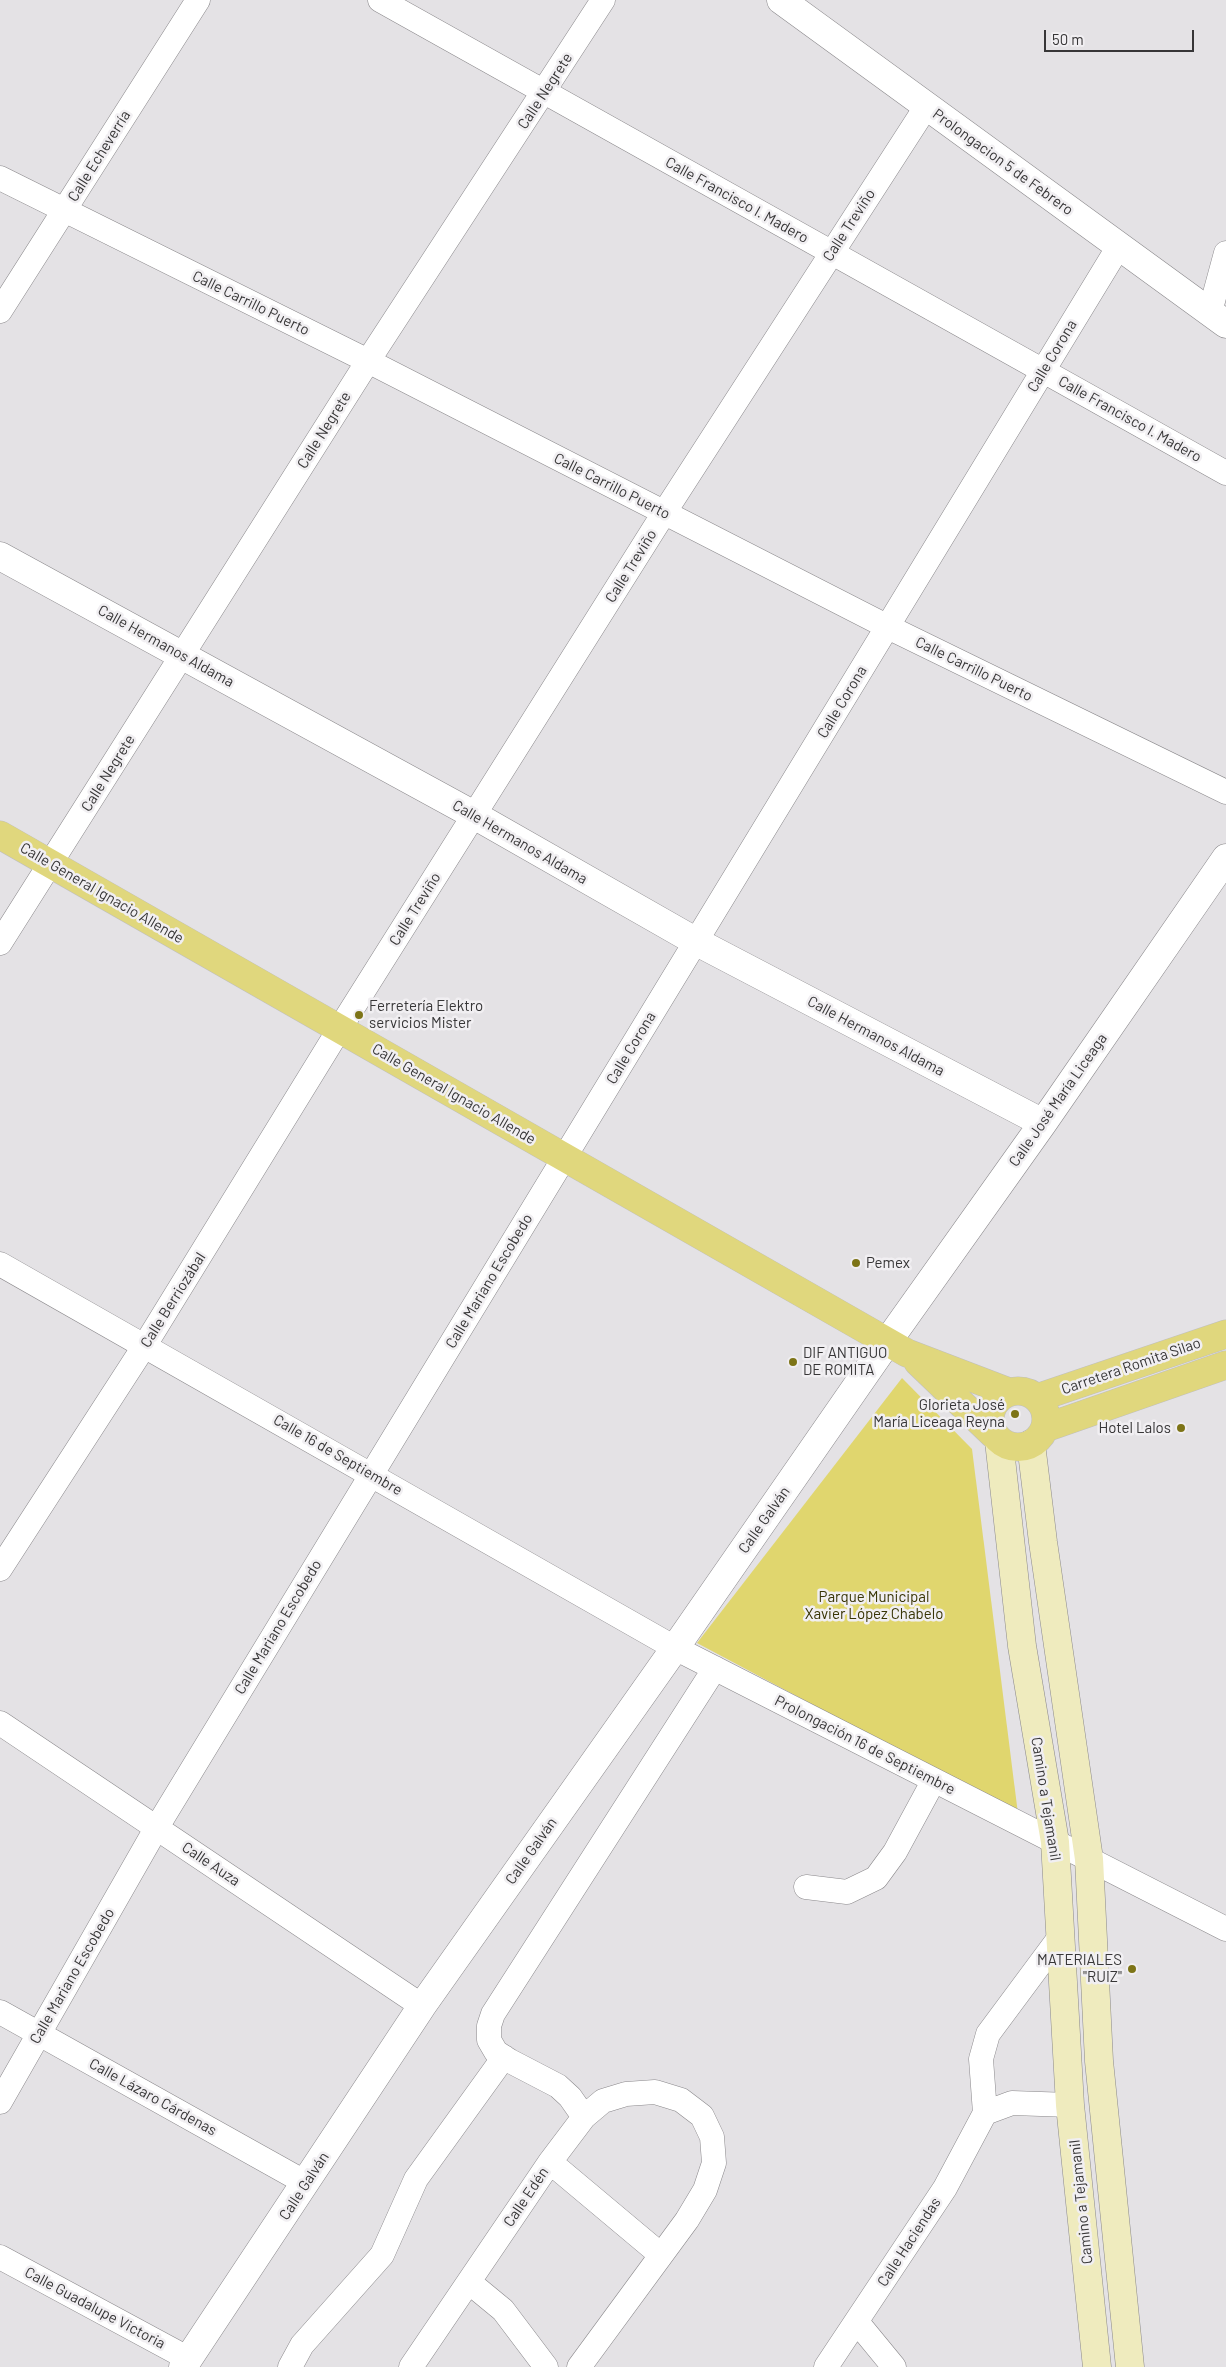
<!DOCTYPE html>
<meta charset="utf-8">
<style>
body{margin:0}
#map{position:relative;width:1226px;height:2367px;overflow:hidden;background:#e4e2e5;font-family:Barlow,sans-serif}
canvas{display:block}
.scale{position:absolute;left:1044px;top:30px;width:150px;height:22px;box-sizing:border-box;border:2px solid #373637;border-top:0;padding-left:6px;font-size:15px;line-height:18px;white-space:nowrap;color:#373637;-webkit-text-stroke:4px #f1eff2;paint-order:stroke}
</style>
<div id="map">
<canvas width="1226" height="2367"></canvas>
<div class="scale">50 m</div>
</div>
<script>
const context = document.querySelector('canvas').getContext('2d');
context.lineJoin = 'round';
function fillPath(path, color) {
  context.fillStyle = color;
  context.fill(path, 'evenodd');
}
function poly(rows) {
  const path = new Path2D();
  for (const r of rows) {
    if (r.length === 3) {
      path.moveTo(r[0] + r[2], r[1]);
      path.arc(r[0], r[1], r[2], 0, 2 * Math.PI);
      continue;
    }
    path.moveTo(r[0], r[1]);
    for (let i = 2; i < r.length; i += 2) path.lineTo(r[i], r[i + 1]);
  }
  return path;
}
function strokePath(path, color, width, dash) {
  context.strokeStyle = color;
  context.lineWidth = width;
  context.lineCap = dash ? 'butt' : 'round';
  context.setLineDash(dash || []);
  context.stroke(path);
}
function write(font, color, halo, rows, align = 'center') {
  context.font = font + ' Barlow,sans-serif';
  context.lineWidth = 5;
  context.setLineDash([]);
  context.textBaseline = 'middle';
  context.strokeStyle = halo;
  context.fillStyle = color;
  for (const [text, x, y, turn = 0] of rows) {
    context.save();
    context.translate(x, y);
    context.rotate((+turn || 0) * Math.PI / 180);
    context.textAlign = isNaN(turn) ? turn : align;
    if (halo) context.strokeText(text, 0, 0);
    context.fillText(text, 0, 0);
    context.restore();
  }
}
fillPath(poly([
 [902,1378,972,1449,1018,1814,697,1643]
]), '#e0d66e');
const minor = poly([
 [380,0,1226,473],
 [0,178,368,361,888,627,1226,792],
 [0,311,198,0],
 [1210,312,1226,253],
 [0,943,368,361,603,0],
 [0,1264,675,1648,1226,1929],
 [0,1569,145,1345,340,1028,664,513,926,107],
 [0,1723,422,2006],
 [806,1887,847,1892,876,1878,895,1852,934,1780],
 [0,2012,306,2183],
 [0,2102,157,1827,1119,246],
 [985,2113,1012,2103,1070,2105],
 [584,2117,570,2097,558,2086,510,2061,496,2052,489,2040,489,2026,493,2014,715,1668],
 [550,2162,661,2255],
 [0,2257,189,2359],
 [469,2282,503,2310,546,2367],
 [857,2322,894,2367],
 [290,2367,302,2345,382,2255,416,2179,504,2057],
 [411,2367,550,2162,584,2117,603,2101,626,2094,655,2092,681,2100,702,2116,712,2137,714,2163,705,2190,687,2220,579,2367],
 [826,2367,945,2188,985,2113,981,2059,988,2034,1060,1937]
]);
const tertiary = poly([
 [781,0,1226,324],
 [0,556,474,815,695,941,1043,1123],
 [183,2367,422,2006,675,1648,888,1341,1043,1123,1226,858]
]);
const secondary = poly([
 [999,1441,1022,1646,1055,1842,1070,2105,1097,2367],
 [1031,1444,1043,1542,1089,1859,1099,2061,1130,2367]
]);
const primary = poly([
 [0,835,907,1353,1009,1392],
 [918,1362,993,1434],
 [1018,1419,28],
 [1037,1398,1226,1334],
 [1045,1428,1226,1365]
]);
strokePath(minor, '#8a888b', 25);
strokePath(tertiary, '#8a888b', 29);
strokePath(secondary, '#8a888b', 29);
strokePath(primary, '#bfbfbf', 29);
strokePath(minor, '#fff', 24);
strokePath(tertiary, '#fff', 28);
strokePath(secondary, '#efebbe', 28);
strokePath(primary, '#e0d77d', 28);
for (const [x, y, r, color] of [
 [359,1015,5,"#7d7417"],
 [856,1263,5,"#7d7417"],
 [793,1362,5,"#7d7417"],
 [1015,1414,5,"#7d7417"],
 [1181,1428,5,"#7d7417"],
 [1132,1969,5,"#7d7417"]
]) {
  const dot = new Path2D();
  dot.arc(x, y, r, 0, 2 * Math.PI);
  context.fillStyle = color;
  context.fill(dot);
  strokePath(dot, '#f1eff2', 2);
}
write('15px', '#373637', '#f1eff2', [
 ["Calle Negrete",545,91,-57],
 ["Calle Echeverría",99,156,-58],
 ["Prolongacion 5 de Febrero",1003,162,36],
 ["Calle Francisco I. Madero",737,200,29],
 ["Calle Treviño",849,225,-57],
 ["Calle Carrillo Puerto",251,303,26],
 ["Calle Corona",1052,356,-59],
 ["Calle Francisco I. Madero",1130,419,29],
 ["Calle Negrete",324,430,-58],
 ["Calle Carrillo Puerto",612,486,27],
 ["Calle Treviño",631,566,-58],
 ["Calle Hermanos Aldama",166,646,29],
 ["Calle Carrillo Puerto",974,669,26],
 ["Calle Corona",842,702,-59],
 ["Calle Negrete",108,773,-58],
 ["Calle Hermanos Aldama",520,842,30],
 ["Calle General Ignacio Allende",102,893,30],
 ["Calle Treviño",415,909,-58],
 ["Calle Hermanos Aldama",876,1036,28],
 ["Calle Corona",631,1048,-59],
 ["Calle General Ignacio Allende",454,1094,30],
 ["Calle José María Liceaga",1058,1100,-55],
 ["Calle Mariano Escobedo",489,1281,-59],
 ["Calle Berriozábal",173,1300,-58],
 ["Carretera Romita Silao",1131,1366,-19],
 ["Calle 16 de Septiembre",338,1455,30],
 ["Calle Galván",764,1520,-55],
 ["Calle Mariano Escobedo",278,1627,-59],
 ["Prolongación 16 de Septiembre",865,1745,27],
 ["Camino a Tejamanil",1046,1799,81],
 ["Calle Galván",531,1851,-55],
 ["Calle Auza",211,1864,34],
 ["Calle Mariano Escobedo",72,1976,-60],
 ["Calle Lázaro Cárdenas",153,2097,29],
 ["Calle Galván",304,2186,-57],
 ["Calle Edén",526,2197,-56],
 ["Camino a Tejamanil",1081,2202,-96],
 ["Calle Haciendas",909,2242,-57],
 ["Calle Guadalupe Victoria",95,2308,28]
]);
write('15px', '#373637', '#f1eff2', [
 ["Ferretería Elektro",369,1006],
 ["servicios Mister",369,1023],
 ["Pemex",866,1263],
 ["DIF ANTIGUO",803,1353],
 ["DE ROMITA",803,1370],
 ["Glorieta José",1005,1405,"right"],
 ["María Liceaga Reyna",1005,1422,"right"],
 ["Hotel Lalos",1171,1428,"right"],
 ["MATERIALES",1122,1960,"right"],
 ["\"RUIZ\"",1122,1977,"right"]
], 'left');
write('15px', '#393506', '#f1eff2', [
 ["Parque Municipal",874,1597],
 ["Xavier López Chabelo",874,1614]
]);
</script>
